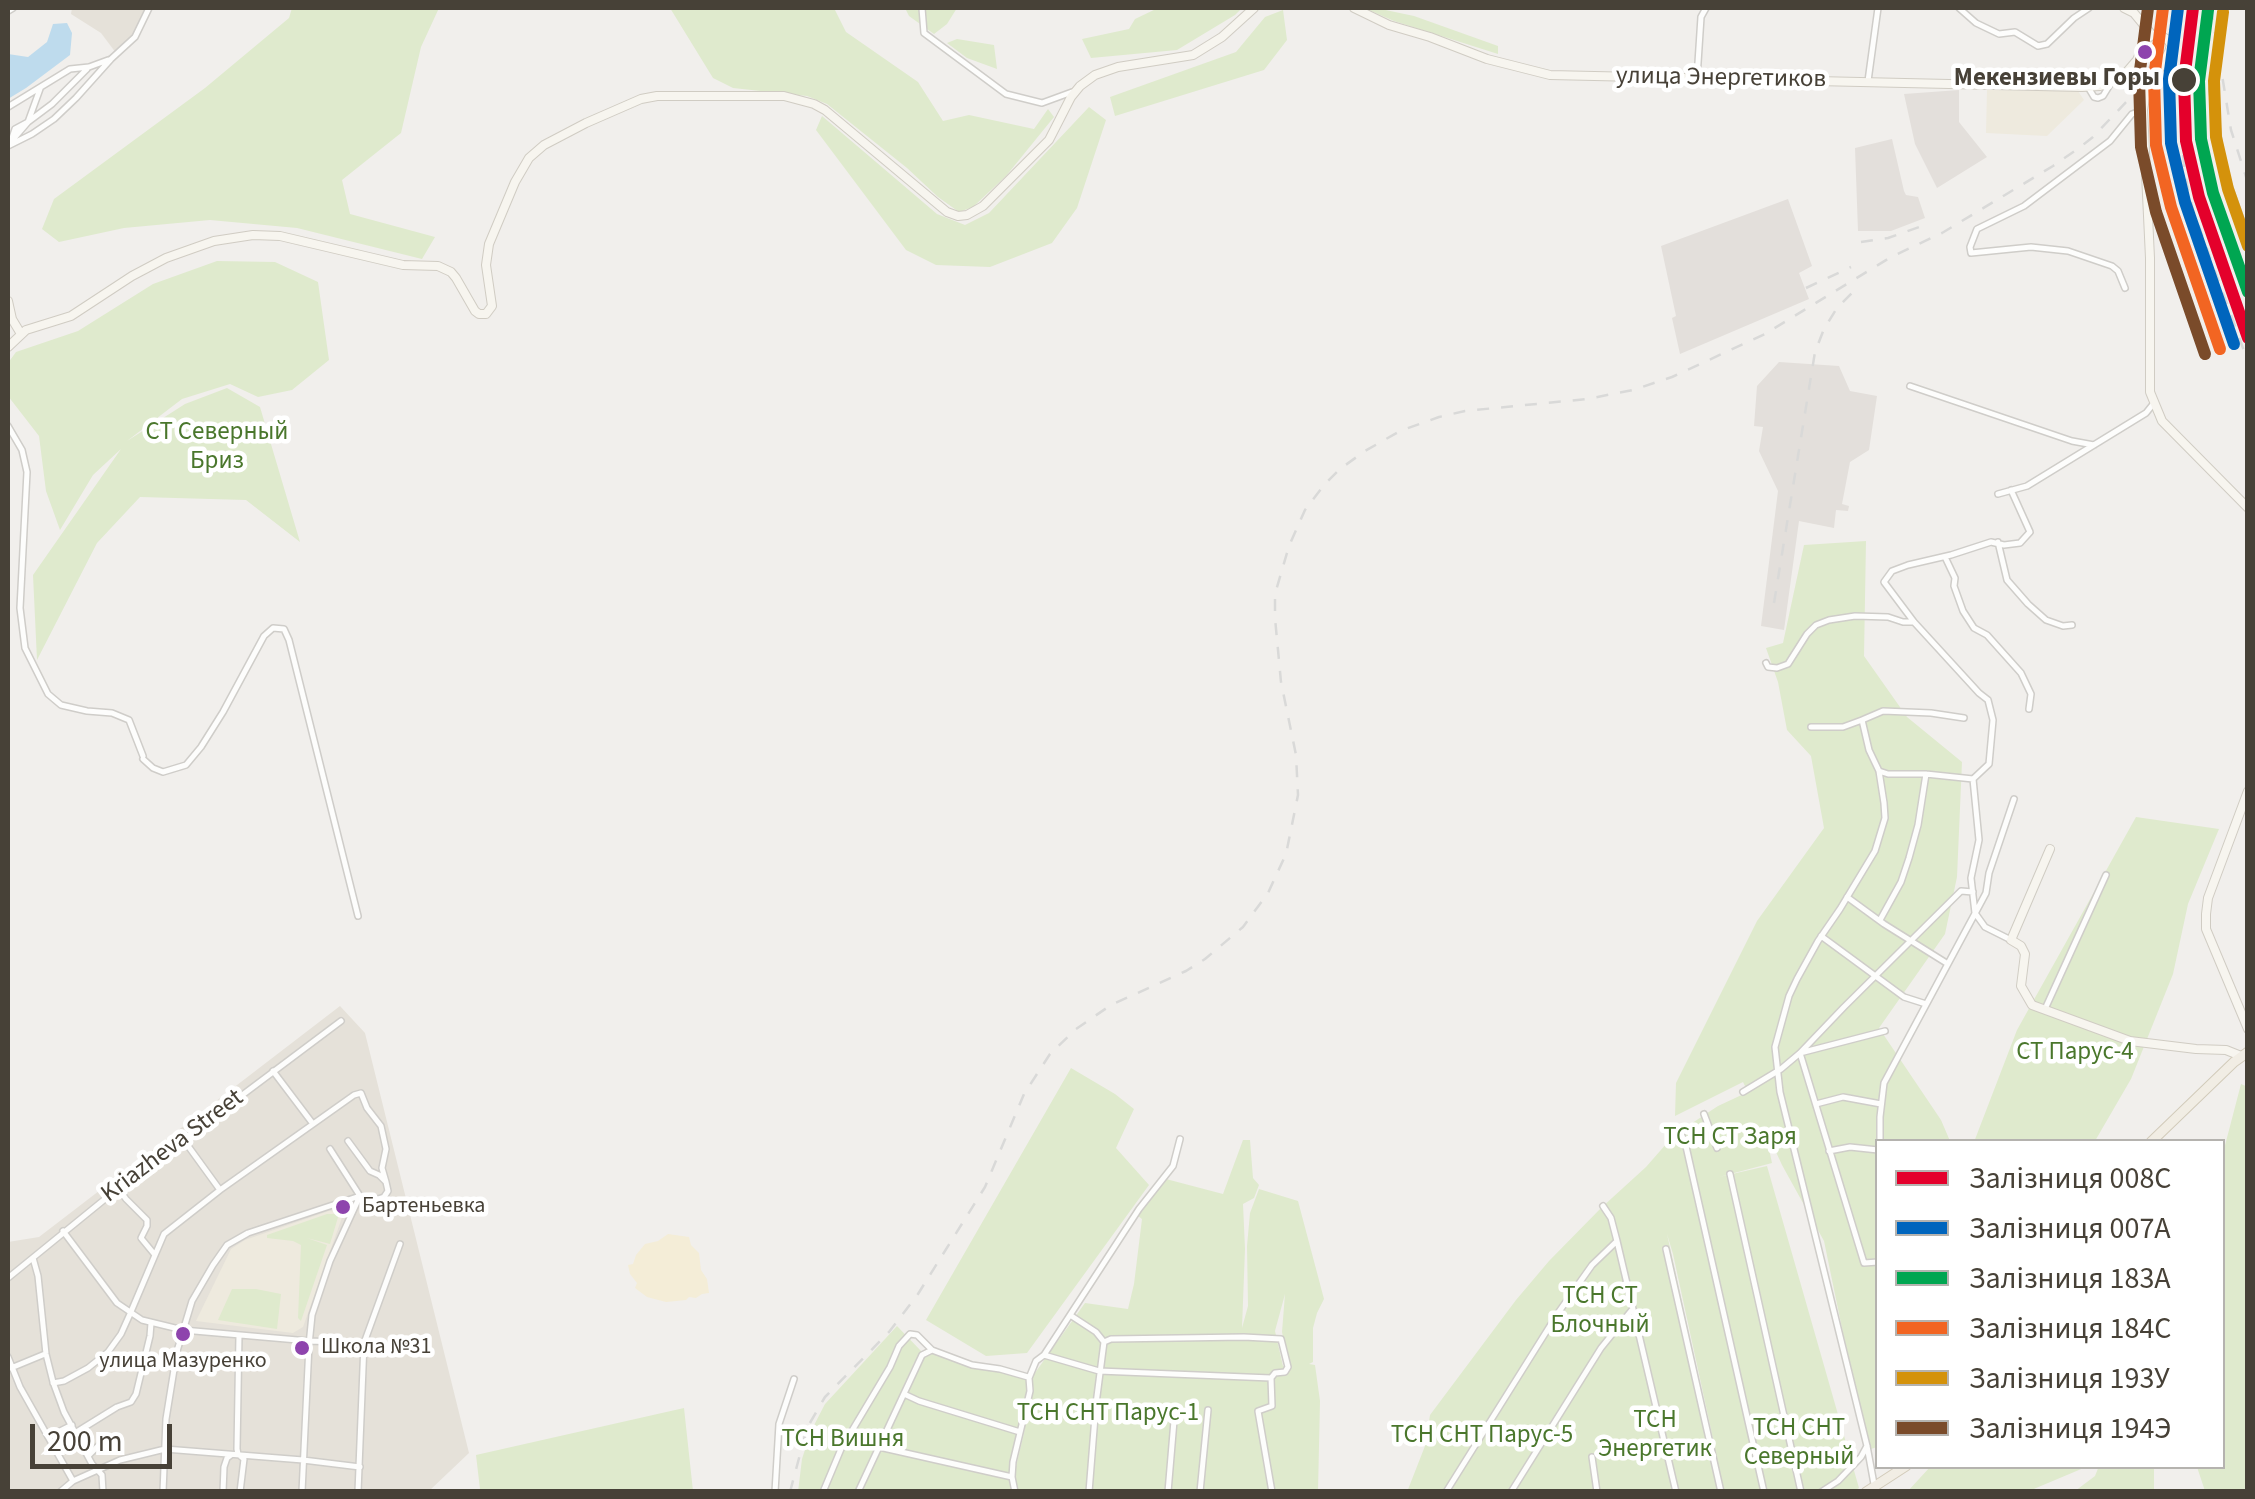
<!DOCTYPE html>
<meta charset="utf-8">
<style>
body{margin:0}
#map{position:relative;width:2255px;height:1499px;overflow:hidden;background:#f1efec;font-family:"Source Sans 3",sans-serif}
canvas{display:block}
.frame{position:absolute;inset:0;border:10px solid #474137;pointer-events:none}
.legend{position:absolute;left:1875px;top:1139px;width:350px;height:330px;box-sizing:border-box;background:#fff;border:2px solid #b5b3af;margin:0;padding:12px 18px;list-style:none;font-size:30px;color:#474137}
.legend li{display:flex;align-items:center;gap:20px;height:50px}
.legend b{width:50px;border:2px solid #b5b3af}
.scale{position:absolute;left:30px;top:1424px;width:142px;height:45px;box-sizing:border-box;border:5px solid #474137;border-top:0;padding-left:12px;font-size:30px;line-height:35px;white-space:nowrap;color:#474137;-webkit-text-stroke:8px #fff;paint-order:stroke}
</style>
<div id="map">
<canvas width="2255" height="1499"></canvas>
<div class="frame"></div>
<ul class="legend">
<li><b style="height:12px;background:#e4002b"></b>Залізниця 008С</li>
<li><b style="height:12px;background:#0065bd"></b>Залізниця 007А</li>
<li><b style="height:12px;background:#00a651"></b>Залізниця 183А</li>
<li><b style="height:12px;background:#f26522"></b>Залізниця 184С</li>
<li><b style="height:12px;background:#d4920b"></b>Залізниця 193У</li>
<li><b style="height:12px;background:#7a4b2a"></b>Залізниця 194Э</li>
</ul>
<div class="scale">200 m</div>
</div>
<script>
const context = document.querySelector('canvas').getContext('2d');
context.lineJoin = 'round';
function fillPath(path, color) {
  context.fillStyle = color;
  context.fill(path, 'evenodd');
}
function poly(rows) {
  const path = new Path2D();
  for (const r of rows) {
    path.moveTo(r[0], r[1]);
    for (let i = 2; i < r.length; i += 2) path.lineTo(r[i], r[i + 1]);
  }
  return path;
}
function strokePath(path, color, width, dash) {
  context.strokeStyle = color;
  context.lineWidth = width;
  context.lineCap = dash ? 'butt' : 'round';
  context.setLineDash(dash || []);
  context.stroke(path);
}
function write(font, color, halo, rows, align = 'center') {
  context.font = font + ' "Source Sans 3",sans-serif';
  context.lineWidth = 9;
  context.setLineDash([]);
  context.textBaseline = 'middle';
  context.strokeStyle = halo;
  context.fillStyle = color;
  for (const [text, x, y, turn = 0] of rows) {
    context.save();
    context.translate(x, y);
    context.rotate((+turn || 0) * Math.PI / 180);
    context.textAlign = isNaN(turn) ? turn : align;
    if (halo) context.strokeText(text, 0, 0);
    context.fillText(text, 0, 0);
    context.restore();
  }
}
fillPath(poly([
 [72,8,151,8,130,41,116,53,101,33,71,14],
 [340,1006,365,1033,469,1453,429,1491,8,1492,8,1242,39,1237]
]), '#e5e1d9');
fillPath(poly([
 [1959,90,1959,122,1987,157,1937,188,1915,144,1904,94],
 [1892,139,1904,191,1906,195,1918,197,1925,218,1891,231,1858,231,1855,148],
 [1788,199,1812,266,1799,273,1809,299,1680,354,1672,318,1676,316,1661,246],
 [1779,362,1839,366,1850,391,1877,396,1869,450,1850,462,1842,504,1849,506,1848,511,1836,510,1834,528,1799,521,1784,630,1761,626,1778,491,1759,451,1763,427,1754,426,1757,386]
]), '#e3dfdb');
fillPath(poly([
 [1987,90,2078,91,2084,100,2047,136,1986,133],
 [329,1211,344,1212,303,1327,293,1333,196,1321,231,1249,245,1240]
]), '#eeeade');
fillPath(poly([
 [292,8,439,8,421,47,401,133,342,180,350,214,435,237,422,259,297,228,210,220,124,228,59,242,42,229,54,199,205,88,289,18],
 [670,8,834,8,846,32,918,82,943,121,969,115,1034,129,1048,109,1054,117,1006,176,973,207,959,212,938,197,907,168,827,104,807,96,733,88,713,78],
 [905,8,957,8,947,24,934,34,909,16],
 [1158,8,1242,8,1235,15,1177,50,1091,58,1082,39,1129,29,1135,19],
 [1364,8,1376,8,1414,16,1498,46,1498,54,1394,21],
 [1283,10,1287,40,1264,70,1115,116,1110,97,1236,52,1265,17],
 [957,39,994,45,997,69,967,58,947,43],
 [1089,107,1106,120,1077,208,1052,243,990,267,936,265,906,250,816,130,822,116,937,214,965,225,989,213],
 [217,261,275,262,318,282,329,360,292,390,258,397,230,384,182,399,127,441,185,404,227,388,260,407,300,542,246,500,140,497,97,543,37,660,33,575,121,449,93,475,60,530,46,491,39,436,8,396,8,363,16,352,78,331,153,284],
 [1866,541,1864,656,1907,717,1962,762,1957,877,1945,934,1879,1028,1941,1120,1950,1141,1878,1142,1877,1447,1871,1449,1843,1333,1824,1241,1782,1165,1764,1126,1772,1163,1719,1177,1767,1166,1859,1488,1852,1492,1763,1491,1693,1184,1761,1491,1407,1492,1425,1446,1430,1415,1516,1300,1549,1261,1601,1208,1646,1167,1674,1135,1718,1106,1748,1092,1743,1082,1675,1116,1676,1083,1757,921,1824,828,1811,756,1787,730,1778,682,1766,648,1783,643,1804,545],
 [1667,1234,1673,1254,1715,1448,1714,1448],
 [2136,817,2219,829,2188,904,2173,974,2131,1079,2095,1141,1974,1142,2017,1030],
 [1071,1068,1115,1094,1134,1109,1116,1148,1149,1185,1027,1353,986,1356,926,1320],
 [2241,1084,2248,1087,2247,1491,2205,1491,2197,1467,2222,1466,2223,1153],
 [1243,1140,1250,1140,1253,1178,1259,1185,1254,1198,1243,1204,1245,1249,1242,1328,1248,1306,1247,1246,1250,1213,1259,1189,1298,1201,1324,1299,1317,1313,1313,1328,1313,1362,1309,1364,1315,1365,1320,1401,1318,1491,1017,1491,1014,1475,1024,1433,1032,1377,1085,1303,1128,1309,1134,1284,1142,1219,1138,1216,1166,1179,1223,1194],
 [1285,1294,1282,1332,1289,1366,1283,1366,1275,1331],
 [327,1214,339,1214,330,1244,307,1238,327,1245,301,1321,298,1318,301,1245,293,1241,267,1238,267,1235],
 [232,1289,256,1289,281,1294,277,1329,218,1320],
 [897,1326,922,1352,914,1363,857,1491,798,1492,802,1459,811,1431,825,1404],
 [932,1352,1027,1379,1029,1384,1026,1402,1010,1474,1013,1491,859,1492,923,1356],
 [684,1408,693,1491,476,1491,480,1489,476,1455],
 [2099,1466,2154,1467,2154,1491,2075,1491,2095,1476],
 [1930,1467,1930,1466,2086,1467,2029,1491,1908,1491]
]), '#dfeacd');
fillPath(poly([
 [668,1234,689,1237,691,1245,699,1253,701,1270,707,1279,709,1293,702,1294,696,1298,689,1297,686,1300,666,1302,647,1297,635,1288,637,1283,630,1274,628,1265,633,1264,636,1255,645,1244,658,1241]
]), '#f4edd7');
fillPath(poly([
 [67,23,72,33,70,55,26,88,8,99,8,54,28,57,47,42,53,24]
]), '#bedbed');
const street = poly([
 [922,8,924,33,1006,94,1042,103,1072,92],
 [1959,8,1976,23,1999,34,2015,32,2038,46,2047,44,2074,18,2089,8],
 [8,11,13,8],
 [1697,78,1701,17,1706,8],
 [1868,81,1878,8],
 [2088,87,2094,97,2098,98,2103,96,2111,83],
 [2212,89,2222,166,2248,239],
 [8,107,70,69,89,67,108,60],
 [12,138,15,129,28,122,40,89],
 [9,144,28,122,52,104,87,69],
 [8,146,32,134,54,119,76,98,111,59,135,37,149,8],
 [2125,288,2118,271,2112,266,2068,251,2031,247,1971,253,1970,247,1977,229,2024,206,2110,141,2132,114,2143,110],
 [1910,386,2072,441,2094,445],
 [8,426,22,450,27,472,20,608,25,648,48,694,61,705,87,711,112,713,129,720,143,756],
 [2011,490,2030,532,2020,543,2004,545,1991,542,1951,555,1908,565,1892,571,1884,582,1914,622,1979,693,1988,700,1993,720,1989,764,1973,779,1979,840,1971,878,1975,913,1985,927,2011,940],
 [1998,494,2027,486,2146,413,2154,403],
 [1998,542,2007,580,2028,604,2046,620,2063,626,2072,625],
 [1945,557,1955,578,1954,586,1963,611,1974,628,1987,635,2021,673,2031,694,2029,709],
 [1766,663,1768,667,1777,668,1788,664,1807,634,1816,625,1829,620,1855,616,1888,617,1903,622,1913,622],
 [1862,720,1883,711,1931,713,1964,718],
 [1811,727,1843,727,1862,720,1869,750,1879,771,1884,803,1885,818,1875,851,1840,909,1818,941,1797,979,1789,996,1775,1047,1780,1092,1867,1446,1874,1484],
 [143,759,153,768,163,772,186,765,201,747,223,712,264,636,273,628,284,629,289,640,358,916],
 [1879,771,1888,774,1926,774,1973,779],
 [1847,897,1884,924,1948,964],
 [1880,920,1901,882,1909,858,1918,825,1926,774],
 [1821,936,1904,997,1926,1004],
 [2045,1009,2106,875],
 [273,1071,313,1124],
 [1743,1092,1781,1069,1800,1053,1844,1007,1961,891,1973,892],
 [1816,1104,1843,1097,1881,1104],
 [1704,1114,1717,1148],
 [1679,1130,1685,1142,1764,1492],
 [183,1139,220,1190],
 [348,1141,370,1171,379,1175,386,1182,388,1191,384,1197,378,1199,360,1196],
 [1880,1142,1880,1117,1884,1083,1986,893,1989,873,2014,799],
 [330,1149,360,1196],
 [1829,1151,1850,1147,1878,1150],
 [1730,1174,1801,1492],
 [118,1188,126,1199,147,1220,147,1226,141,1238,155,1255],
 [1603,1206,1611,1218,1617,1241,1676,1492],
 [63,1231,117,1303,142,1320,183,1330,309,1341,364,1343],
 [1666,1249,1721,1492],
 [33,1258,38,1276,46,1354,53,1382,64,1412,92,1464,102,1475,103,1492],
 [1878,1262,1864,1263,1800,1053,1885,1031],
 [8,1278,121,1186,341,1021],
 [1070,1315,1096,1332,1104,1342,1096,1404,1089,1492],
 [239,1335,237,1449,238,1454,244,1459,240,1492],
 [1044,1355,1099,1371,1271,1378,1275,1373,1285,1372,1288,1367,1281,1339,1244,1337,1111,1339,1104,1342],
 [8,1357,20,1387,73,1481],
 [11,1368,45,1354],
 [1271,1378,1272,1406,1258,1411,1272,1492],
 [53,1383,64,1381,88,1368,108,1352,121,1334,130,1314,164,1234,220,1190,354,1095,361,1093,367,1108,381,1126,386,1149,382,1168,386,1182],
 [904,1394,919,1401,1020,1432],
 [75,1433,117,1407,131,1402,136,1394,150,1336,151,1323],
 [48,1437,72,1425],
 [879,1447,1012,1477],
 [88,1456,101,1443],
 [1592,1457,1597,1492],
 [60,1492,73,1481,120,1460,165,1449,303,1460,360,1467],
 [163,1492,166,1419,177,1351,192,1301,213,1265,227,1245,248,1233,360,1196],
 [223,1492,224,1467,227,1458,231,1455],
 [302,1492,309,1345,312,1315,330,1261,359,1198],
 [358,1492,364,1343,400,1244],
 [775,1492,779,1424,794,1379],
 [823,1492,841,1449,890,1367,899,1346,910,1334,917,1335,932,1350],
 [858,1492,922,1355,932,1350,972,1365,1000,1369,1028,1377],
 [1015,1492,1012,1477,1013,1462,1030,1391,1029,1378,1036,1361,1044,1355,1139,1209,1173,1166,1180,1139],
 [1168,1492,1175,1409],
 [1200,1492,1208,1410],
 [1446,1492,1558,1313,1592,1265,1617,1241],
 [1511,1492,1601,1348,1631,1311],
 [1821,1492,1838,1481,1861,1457,1867,1446]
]);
const secondary = poly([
 [1354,8,1389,25,1430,37,1487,59,1550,75,2082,87,2100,86,2124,75,2137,60,2146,40,2152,35],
 [2124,8,2134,13,2152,35],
 [2152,35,2160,35,2168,40,2171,45,2169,52,2146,92,2143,110,2150,258,2150,392,2162,421,2248,508],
 [8,301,12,319,21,334],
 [8,347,26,330,71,316,132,276,166,258,214,241,253,235,280,236,403,265,438,266,451,272,456,278,475,311,479,314,486,314,492,306,486,265,489,244,515,182,529,158,544,145,586,123,641,99,657,96,784,96,814,104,825,110,947,212,958,216,967,215,983,206,1049,140,1071,97,1080,86,1095,75,1118,67,1193,55,1222,37,1254,8],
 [2248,791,2208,898,2206,914,2206,929,2248,1029],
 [2050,849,2011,940,2021,946,2025,954,2021,986,2032,1005,2130,1041,2196,1049,2226,1050,2241,1056]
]);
const primary = poly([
 [2151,1142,2234,1062,2248,1052],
 [1866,1492,1906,1466]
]);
strokePath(street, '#cfcdc9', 8);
strokePath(secondary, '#d0ccc3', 10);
strokePath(primary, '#d2cbba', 11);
strokePath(street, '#fdfdfc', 5);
strokePath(secondary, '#f7f5ef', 8);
strokePath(primary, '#f1ede4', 9);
strokePath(poly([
 [2211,8,2231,130,2248,183],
 [2181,131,2185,175,2193,210,2248,362],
 [1861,242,1888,238,1925,225],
 [1806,288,1851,267],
 [1774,603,1815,352,1824,329,1837,308,1859,286],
 [790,1492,807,1428,825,1397,889,1332,918,1294,985,1187,1024,1094,1050,1054,1076,1029,1111,1005,1186,971,1205,959,1243,927,1268,893,1286,854,1298,795,1296,755,1281,682,1275,618,1275,594,1289,546,1305,510,1324,485,1340,469,1365,451,1400,431,1439,417,1465,411,1587,399,1633,390,1672,377,1765,334,1891,257,1942,233,2053,166,2079,148,2093,137,2128,100,2144,77,2182,8]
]), '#d9d9d8', 2.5, [12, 12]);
strokePath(poly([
 [2193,8,2184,80,2186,141,2199,197,2248,338]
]), '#e4002b', 12);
strokePath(poly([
 [2178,8,2169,79,2171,143,2185,202,2234,344]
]), '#0065bd', 12);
strokePath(poly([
 [2208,10,2199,81,2201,139,2213,193,2248,292]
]), '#00a651', 12);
strokePath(poly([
 [2163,8,2154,79,2156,145,2171,207,2220,349]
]), '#f26522', 12);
strokePath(poly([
 [2223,12,2214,81,2216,137,2228,189,2248,246]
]), '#d4920b', 12);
strokePath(poly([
 [2148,8,2139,78,2141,147,2156,212,2205,354]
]), '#7a4b2a', 12);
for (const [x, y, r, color] of [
 [2145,52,9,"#8e44ad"],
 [2184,80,14,"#474137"],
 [343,1207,9,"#8e44ad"],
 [183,1334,9,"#8e44ad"],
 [302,1348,9,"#8e44ad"]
]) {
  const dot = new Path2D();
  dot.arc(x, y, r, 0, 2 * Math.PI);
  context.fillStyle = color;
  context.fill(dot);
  strokePath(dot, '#fff', 4);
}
write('22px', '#474137', '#fff', [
 ["Бартеньевка",362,1207],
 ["Школа №31",321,1348],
 ["улица Мазуренко",183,1362,"center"]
], 'left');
write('25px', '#474137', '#fff', [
 ["улица Энергетиков",1721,79,1],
 ["Kriazheva Street",173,1147,-37]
]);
write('bold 25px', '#474137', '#fff', [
 ["Мекензиевы Горы",2160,80]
], 'right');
write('25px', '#4a772c', '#fff', [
 ["СТ Северный",217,434],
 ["Бриз",217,463],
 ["СТ Парус-4",2075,1054],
 ["ТСН СТ Заря",1730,1139],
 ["ТСН СТ",1600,1298],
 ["Блочный",1600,1327],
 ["ТСН СНТ Парус-1",1108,1415],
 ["ТСН",1655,1422],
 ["Энергетик",1655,1451],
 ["ТСН СНТ",1799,1430],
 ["Северный",1799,1459],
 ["ТСН СНТ Парус-5",1482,1437],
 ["ТСН Вишня",843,1441]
]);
</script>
